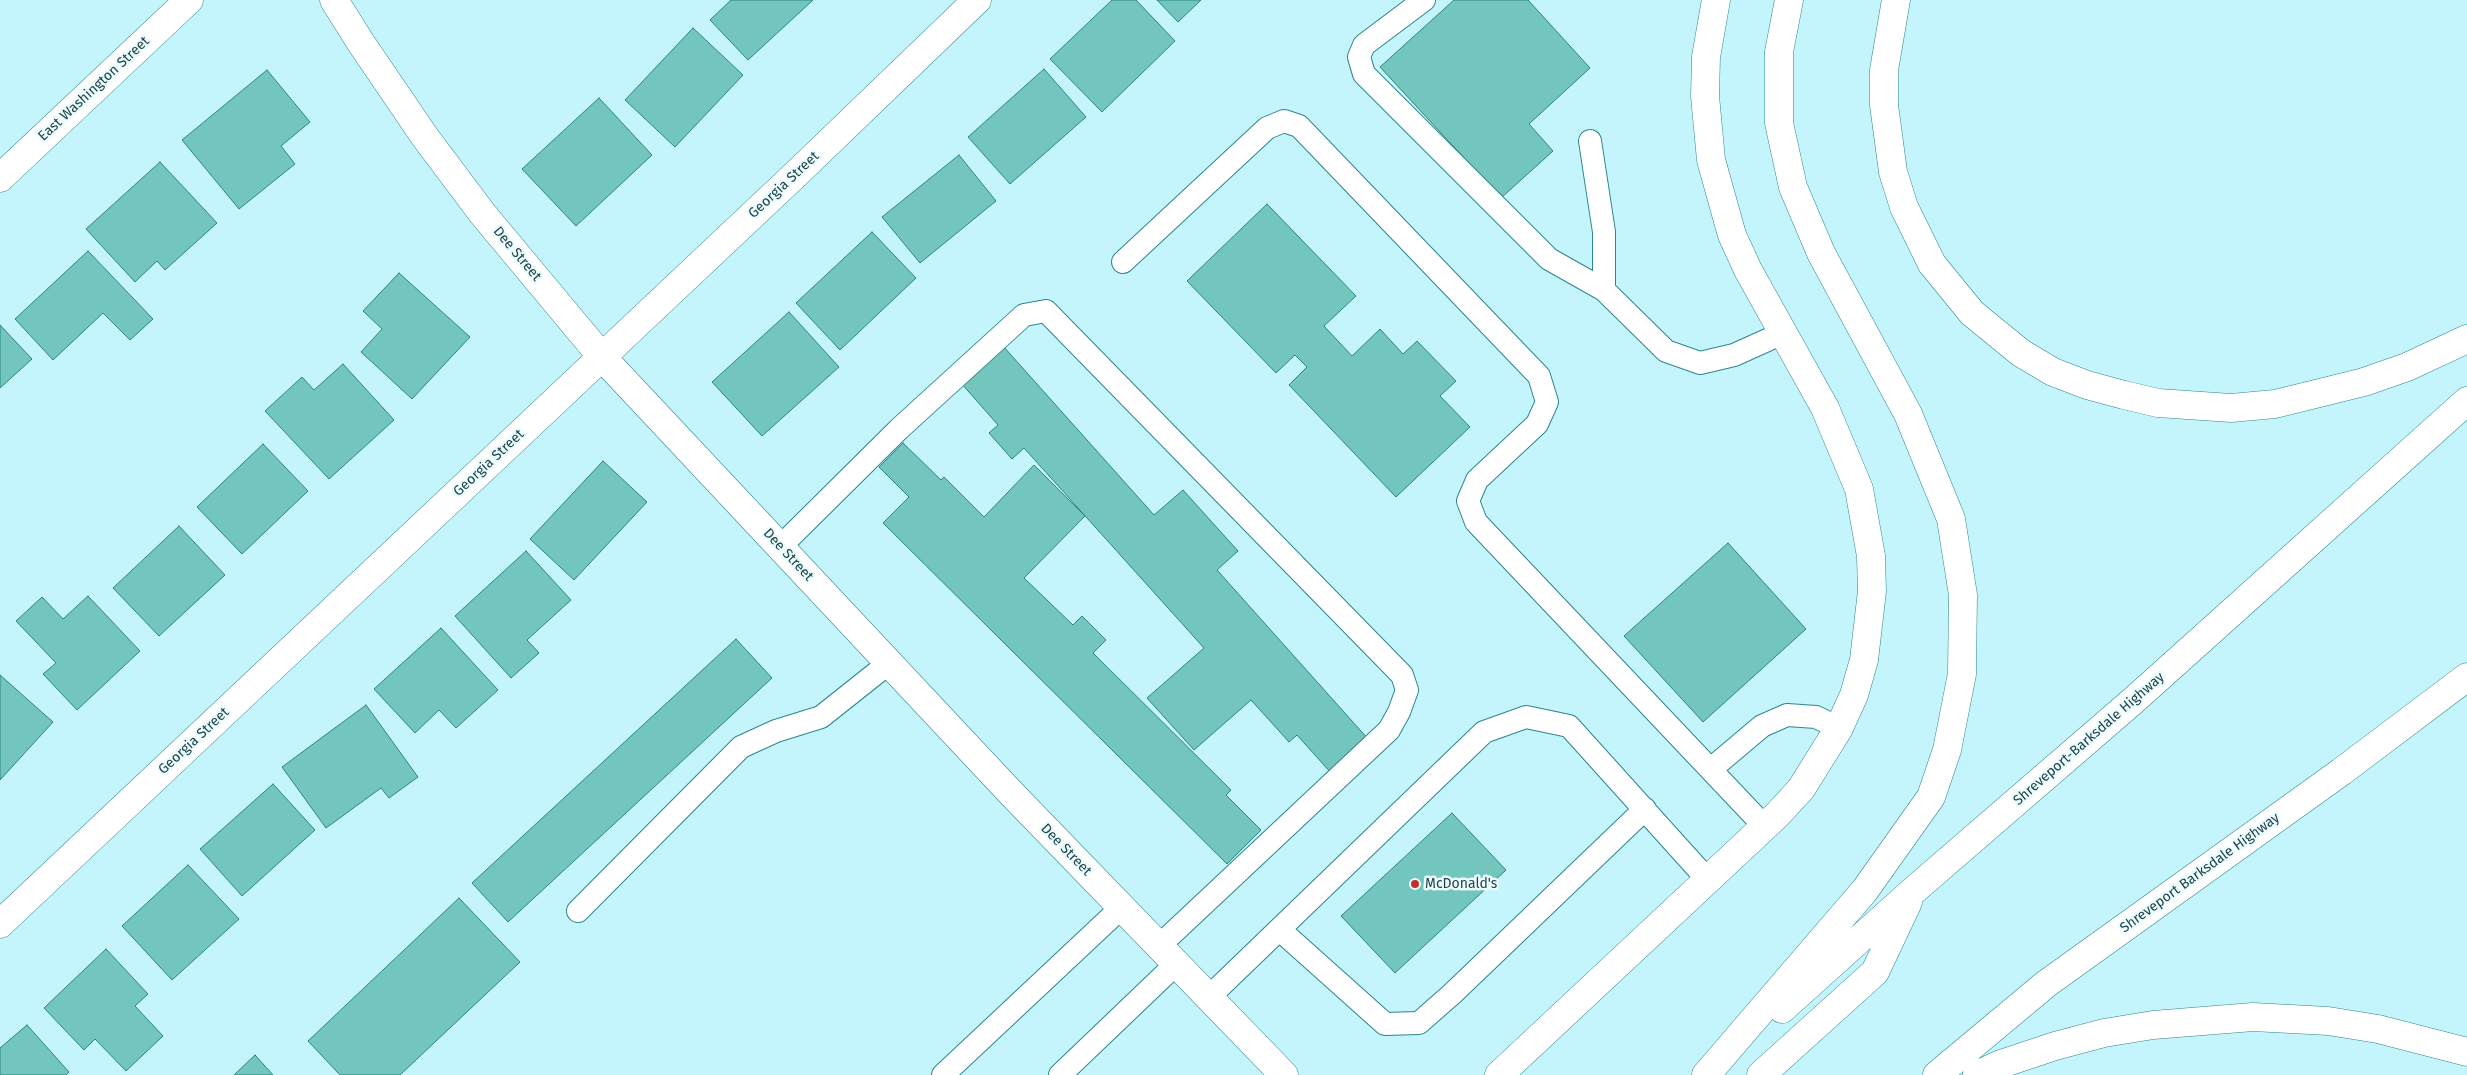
<!DOCTYPE html>
<style>
body{margin:0}
canvas{display:block;background:#c5f5fc}
</style>
<canvas width="2467" height="1075"></canvas>
<script>
const context = document.querySelector('canvas').getContext('2d');
context.lineJoin = 'round';
function fillPath(path, color) {
  context.fillStyle = color;
  context.fill(path, 'evenodd');
}
function poly(rows) {
  const path = new Path2D();
  for (const r of rows) {
    path.moveTo(r[0], r[1]);
    for (let i = 2; i < r.length; i += 2) path.lineTo(r[i], r[i + 1]);
  }
  return path;
}
function strokePath(path, color, width, dash) {
  context.strokeStyle = color;
  context.lineWidth = width;
  context.lineCap = dash ? 'butt' : 'round';
  context.setLineDash(dash || []);
  context.stroke(path);
}
function write(font, color, halo, rows, align = 'center') {
  context.font = font + ' "Fira Sans",sans-serif';
  context.lineWidth = 5;
  context.setLineDash([]);
  context.textBaseline = 'middle';
  context.strokeStyle = halo;
  context.fillStyle = color;
  for (const [text, x, y, turn = 0] of rows) {
    context.save();
    context.translate(x, y);
    context.rotate((+turn || 0) * Math.PI / 180);
    context.textAlign = isNaN(turn) ? turn : align;
    if (halo) context.strokeText(text, 0, 0);
    context.fillText(text, 0, 0);
    context.restore();
  }
}
const building = poly([
 [731,0,813,0,748,60,710,20,731,0],
 [1112,0,1136,0,1175,41,1102,112,1050,59,1112,0],
 [1157,0,1201,0,1178,22,1157,0],
 [1454,0,1528,0,1590,68,1529,124,1553,151,1501,198,1380,67,1454,0],
 [693,28,743,75,675,147,625,100,693,28],
 [1044,69,1086,117,1010,184,968,137,1044,69],
 [267,70,310,122,281,146,295,164,239,209,182,140,267,70],
 [599,98,652,155,576,226,522,169,599,98],
 [959,155,996,201,920,263,882,217,959,155],
 [160,162,217,223,165,270,157,261,135,282,86,229,160,162],
 [1267,204,1356,296,1324,326,1352,356,1380,329,1403,354,1417,341,1456,381,1440,396,1470,427,1396,497,1289,385,1307,367,1295,355,1276,373,1187,281,1267,204],
 [872,232,916,278,840,350,796,303,872,232],
 [88,251,153,319,130,340,103,313,53,360,15,319,88,251],
 [399,273,470,337,412,399,361,352,382,329,363,311,399,273],
 [789,312,839,367,762,436,712,382,789,312],
 [0,325,32,359,0,388,0,325],
 [1003,346,1154,515,1183,490,1238,551,1217,570,1369,740,1331,773,1297,735,1289,742,1251,700,1194,750,1147,698,1204,648,1024,448,1012,459,989,433,998,425,961,383,1003,346],
 [343,364,394,420,329,479,265,411,302,377,314,390,343,364],
 [903,443,941,480,944,477,984,517,1034,465,1085,516,1024,578,1073,625,1082,616,1106,640,1093,653,1231,790,1226,795,1261,830,1227,864,883,523,909,497,879,467,903,443],
 [263,444,308,491,242,554,197,507,263,444],
 [603,461,647,502,574,580,530,539,603,461],
 [179,526,225,575,159,636,113,588,179,526],
 [1728,543,1806,629,1703,722,1624,636,1728,543],
 [526,551,571,600,527,640,539,653,511,678,455,616,526,551],
 [88,596,140,651,77,710,43,674,56,663,16,621,42,597,63,619,88,596],
 [441,628,498,690,456,728,439,710,415,733,374,689,441,628],
 [736,639,772,678,508,922,472,883,736,639],
 [0,675,53,722,0,780,0,675],
 [366,705,418,777,389,798,381,788,326,828,282,767,366,705],
 [273,784,315,830,242,896,200,849,273,784],
 [1452,813,1506,870,1395,973,1341,916,1452,813],
 [188,865,239,919,172,980,122,926,188,865],
 [459,898,520,962,400,1075,340,1075,308,1041,459,898],
 [106,949,148,994,135,1006,163,1036,126,1071,95,1039,84,1050,44,1008,106,949],
 [27,1025,69,1072,66,1075,0,1075,0,1048,27,1025],
 [255,1055,273,1075,234,1075,255,1055]
]);
fillPath(building, '#73c6bd');
strokePath(building, '#2d857c', 1);
const lane = poly([
 [1424,0,1364,45,1359,57,1364,74,1549,259,1604,290],
 [1590,141,1604,232,1604,290,1666,351,1700,363,1734,355,1783,333],
 [1123,262,1267,128,1284,121,1299,126,1539,376,1547,402,1537,424,1477,480,1468,501,1476,522,1765,827],
 [780,547,899,429,1024,315,1046,311,1402,675,1407,690,1399,712,1389,730,1159,946],
 [1711,769,1762,726,1787,715,1816,717,1839,728],
 [578,911,741,747,776,731,821,717,889,663],
 [1280,930,1385,1024,1419,1023,1452,994,1645,809],
 [1209,997,1484,732,1526,717,1569,726,1707,879],
 [943,1075,1122,907],
 [1060,1075,1176,964]
]);
const street = poly([
 [0,924,796,174,977,0],
 [1499,1075,1777,815,1801,789,1839,728,1854,695,1864,660,1872,591,1871,556,1859,489,1825,408,1748,270,1732,235,1711,160,1705,96,1706,57,1716,0]
]);
const secondary = poly([
 [334,0,361,43,425,137,482,213,602,357,1010,792,1284,1075],
 [1896,0,1884,70,1884,105,1893,172,1904,207,1932,264,1972,313,2021,353,2053,372,2087,385,2124,395,2158,403,2231,408,2275,404,2364,382,2407,367,2467,339],
 [0,178,189,0],
 [1782,1009,1913,891,2134,700,2467,401],
 [1706,1075,1865,890,1931,797,1947,750,1962,674,1963,595,1951,519,1908,414,1821,253,1793,187,1779,123,1779,52,1789,0],
 [1761,1075,1875,972,1908,902],
 [1937,1075,2046,984,2341,772,2467,677],
 [1977,1075,2001,1064,2055,1046,2104,1033,2153,1025,2253,1017,2328,1021,2378,1029,2467,1052]
]);
strokePath(lane, '#2d8590', 24);
strokePath(street, '#2d8590', 29);
strokePath(secondary, '#2d8590', 29);
strokePath(lane, '#fff', 22);
strokePath(street, '#fff', 28);
strokePath(secondary, '#fff', 28);
for (const [x, y, r, color] of [
 [1415,884,5,"#bf302f"]
]) {
  const dot = new Path2D();
  dot.arc(x, y, r, 0, 2 * Math.PI);
  context.fillStyle = color;
  context.fill(dot);
  strokePath(dot, '#ecfcfe', 2);
}
write('14px', '#1f4347', '#ecfcfe', [
 ["East Washington Street",94,89,-43],
 ["Georgia Street",784,185,-43],
 ["Dee Street",517,254,50],
 ["Georgia Street",489,463,-43],
 ["Dee Street",788,555,47],
 ["Shreveport-Barksdale Highway",2089,739,-41],
 ["Georgia Street",194,741,-43],
 ["Dee Street",1066,850,46],
 ["Shreveport Barksdale Highway",2200,873,-36]
]);
write('14px', '#1f4347', '#ecfcfe', [
 ["McDonald's",1425,884]
], 'left');
</script>
